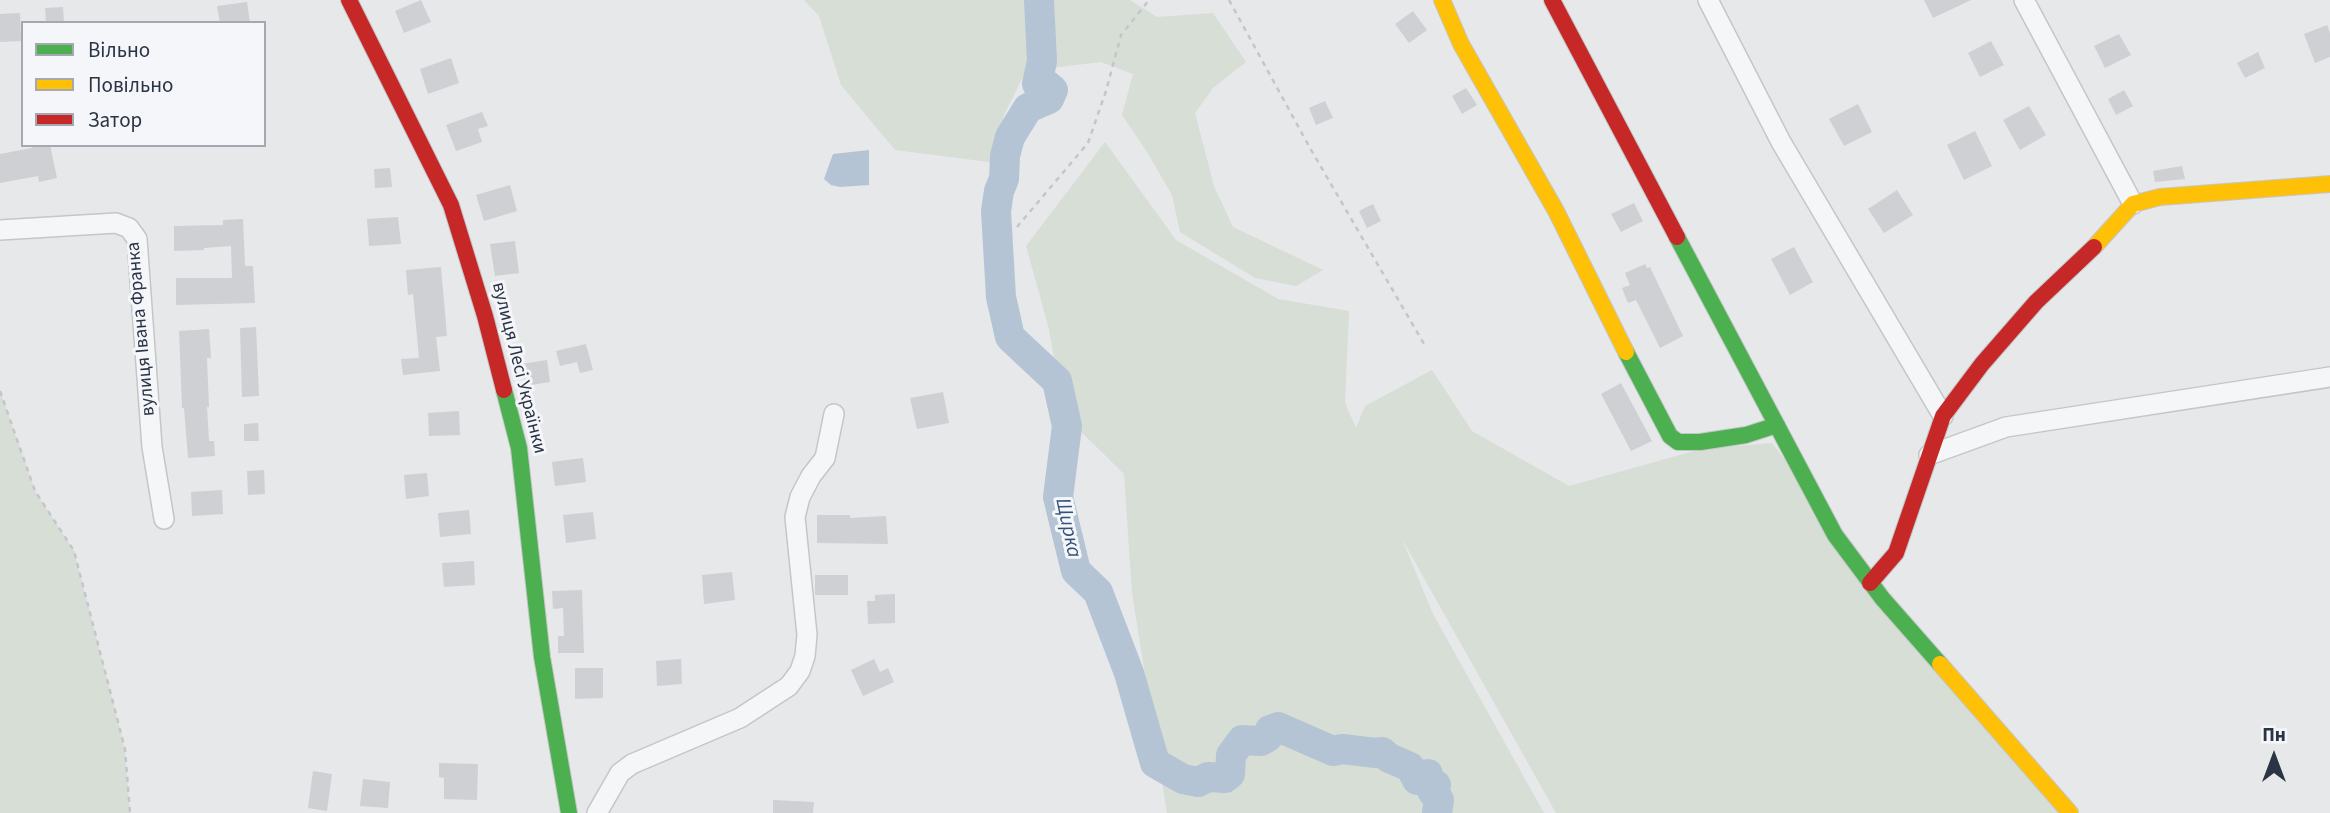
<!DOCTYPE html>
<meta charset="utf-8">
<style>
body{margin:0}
#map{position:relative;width:2330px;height:813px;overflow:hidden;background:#e6e8ea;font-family:"Source Sans 3",sans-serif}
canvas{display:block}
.legend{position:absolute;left:21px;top:21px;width:245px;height:126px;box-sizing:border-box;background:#f4f6f9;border:2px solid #a4a8b1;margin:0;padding:9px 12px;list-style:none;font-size:21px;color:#2b3445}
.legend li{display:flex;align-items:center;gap:14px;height:35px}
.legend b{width:35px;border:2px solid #a4a8b1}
.north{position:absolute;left:2239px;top:722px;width:70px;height:70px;-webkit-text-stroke:5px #f4f6f9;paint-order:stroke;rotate:0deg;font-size:19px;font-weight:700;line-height:28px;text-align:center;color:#2b3445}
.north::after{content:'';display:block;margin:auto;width:24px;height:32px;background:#2b3445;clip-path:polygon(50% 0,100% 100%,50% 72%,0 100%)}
</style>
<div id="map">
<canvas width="2330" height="813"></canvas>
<ul class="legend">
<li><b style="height:9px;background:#4caf50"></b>Вільно</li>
<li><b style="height:9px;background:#ffc107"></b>Повільно</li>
<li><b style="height:9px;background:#c62828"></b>Затор</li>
</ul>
<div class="north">Пн</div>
</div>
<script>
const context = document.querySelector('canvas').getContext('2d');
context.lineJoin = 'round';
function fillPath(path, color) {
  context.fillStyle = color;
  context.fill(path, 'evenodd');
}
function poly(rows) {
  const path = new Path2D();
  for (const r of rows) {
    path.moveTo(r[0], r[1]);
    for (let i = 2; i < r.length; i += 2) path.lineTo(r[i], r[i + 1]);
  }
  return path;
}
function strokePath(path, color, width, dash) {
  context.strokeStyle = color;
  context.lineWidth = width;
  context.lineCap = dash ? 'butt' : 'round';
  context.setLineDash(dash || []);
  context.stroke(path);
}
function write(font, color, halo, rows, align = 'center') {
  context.font = font + ' "Source Sans 3",sans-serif';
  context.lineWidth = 6;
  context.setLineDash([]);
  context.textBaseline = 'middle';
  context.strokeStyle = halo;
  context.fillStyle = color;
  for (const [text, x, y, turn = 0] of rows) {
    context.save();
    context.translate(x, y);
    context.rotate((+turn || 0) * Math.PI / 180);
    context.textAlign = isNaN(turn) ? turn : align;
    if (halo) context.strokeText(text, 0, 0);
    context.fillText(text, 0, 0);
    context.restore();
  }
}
fillPath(poly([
 [804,0,1130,0,1157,17,1213,13,1246,62,1213,88,1195,113,1214,186,1233,227,1323,270,1296,286,1255,278,1180,232,1172,195,1147,152,1122,115,1133,74,1101,62,1026,71,1004,115,997,163,895,150,841,85,819,16],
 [1105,142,1176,240,1278,299,1349,311,1345,403,1356,428,1365,406,1432,370,1472,431,1569,486,1701,449,1772,443,2061,813,1556,813,1402,539,1433,614,1544,813,1167,813,1132,593,1124,474,1064,415,1049,329,1026,246],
 [0,391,35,491,74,551,125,749,130,813,0,813]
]), '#d6ded6');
fillPath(poly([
 [869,150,869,185,840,187,831,185,824,179,833,154]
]), '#b4c4d5');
strokePath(poly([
 [1039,0,1042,61,1037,84,1047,85,1053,90,1049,99,1028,108,1010,137,1005,156,1004,179,999,191,996,211,1001,297,1010,337,1057,381,1067,426,1058,497,1076,571,1098,592,1129,673,1155,763,1183,779,1198,782,1208,777,1225,778,1230,774,1231,755,1242,740,1261,741,1268,737,1270,730,1278,727,1333,751,1342,749,1376,753,1382,752,1389,758,1410,767,1417,780,1419,777,1428,774,1428,780,1436,785,1432,791,1439,800,1437,813]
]), '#b4c4d5', 30);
fillPath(poly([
 [421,0,431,22,404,33,395,11],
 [1924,0,1971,0,1933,18],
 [247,2,250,23,220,23,217,6],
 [63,7,64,23,46,23,45,8],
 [1413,11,1427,30,1409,43,1395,24],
 [20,13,21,41,0,42,0,14],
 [2327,25,2330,33,2330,57,2315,63,2304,34],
 [2119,34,2131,55,2105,68,2094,46],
 [1991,41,2004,65,1980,77,1968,53],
 [2258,52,2265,68,2245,78,2237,63],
 [451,58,459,83,428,94,420,69],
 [1466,88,1477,105,1462,114,1452,96],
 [2124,90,2133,106,2116,115,2108,99],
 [1325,101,1333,118,1316,125,1309,108],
 [1858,104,1872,132,1844,146,1829,119],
 [2029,106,2046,135,2020,150,2003,120],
 [482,112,488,126,478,129,482,142,456,151,446,125],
 [1975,131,1992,166,1964,180,1947,145],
 [31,145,50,145,57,178,39,182,38,176,0,183,0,154,32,148],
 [2182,166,2185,179,2155,182,2153,171],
 [390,168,392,187,375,188,374,169],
 [510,185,517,211,484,221,476,195],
 [1897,190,1913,215,1884,233,1868,209],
 [1634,203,1643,221,1621,232,1611,214],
 [1373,204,1381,221,1367,228,1359,211],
 [398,217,401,244,369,246,367,219],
 [243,219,245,266,253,266,255,303,176,305,176,278,232,278,231,246,204,248,204,250,174,251,174,226,223,225,223,220],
 [515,241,519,273,495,276,490,244],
 [1794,247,1813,282,1790,295,1771,259],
 [1645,264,1647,268,1650,267,1683,336,1660,348,1636,300,1628,303,1622,288,1630,285,1625,273],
 [441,267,447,336,436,337,440,371,403,375,401,359,419,358,413,294,408,295,406,270],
 [256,327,259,396,242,397,240,328],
 [209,329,211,358,207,358,209,407,207,407,209,441,214,441,215,456,188,458,184,408,182,408,179,331],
 [586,344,593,370,580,373,577,362,560,366,556,351],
 [547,360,550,382,525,386,522,364],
 [1621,383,1652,441,1631,451,1601,394],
 [943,392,949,423,917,429,910,398],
 [459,411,460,435,429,436,428,413],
 [258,423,259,441,244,441,244,424],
 [583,458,586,482,555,486,552,462],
 [264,470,265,494,248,495,247,471],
 [427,473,429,496,406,499,404,475],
 [222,490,223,514,192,516,191,492],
 [469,510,471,534,440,537,438,513],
 [593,512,596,539,566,543,563,515],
 [817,515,850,515,850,518,886,516,888,544,817,543],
 [474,561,475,585,444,587,442,563],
 [732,572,735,600,704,604,702,575],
 [815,575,848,575,848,595,815,595],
 [582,590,584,653,558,653,558,636,564,636,563,608,553,609,552,591],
 [895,594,895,623,868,624,867,601,875,601,875,595],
 [681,659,682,684,657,686,656,661],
 [874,659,880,672,888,668,894,682,863,696,851,670],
 [575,668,603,668,603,698,575,699],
 [439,763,478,764,477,800,444,799,444,778,439,777],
 [313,771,332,774,327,811,308,808],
 [363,779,390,782,388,808,360,806],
 [773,800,814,802,813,813,773,813]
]), '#ced0d3');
const street = poly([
 [1708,0,1781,142,1943,416],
 [2024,0,2133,204],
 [0,230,116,223,129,228,137,239,152,447,164,519],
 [1929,455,2006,427,2330,377],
 [597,813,620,773,632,764,740,718,789,686,800,671,805,656,807,635,795,517,800,497,811,476,825,458,834,414]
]);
const fast = poly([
 [1677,237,1835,535,1882,598,1940,664],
 [1626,352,1670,436,1678,442,1700,442,1746,435,1777,425],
 [504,390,519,448,542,657,569,813]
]);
const slow = poly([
 [1442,0,1461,44,1556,211,1626,352],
 [2094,247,2133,204,2160,197,2330,184],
 [1940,664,2070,813]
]);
const jam = poly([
 [349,0,451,205,485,316,504,390],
 [1552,0,1677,237],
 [1870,583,1896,553,1943,416,1982,364,2036,302,2094,247]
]);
strokePath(street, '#c4c6c8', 22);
strokePath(fast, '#c4c6c8', 18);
strokePath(slow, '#c4c6c8', 18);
strokePath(jam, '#c4c6c8', 18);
strokePath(poly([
 [1229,0,1310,148,1424,344],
 [1017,227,1088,143,1106,91,1121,35,1149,0],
 [0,391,35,491,74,551,125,749,130,813]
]), '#c5c6ca', 2.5, [5, 5]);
strokePath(street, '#f5f6f7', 19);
strokePath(fast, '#4caf50', 16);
strokePath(slow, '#ffc107', 16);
strokePath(jam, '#c62828', 16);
write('19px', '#2b3445', '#f4f6f9', [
 ["вулиця Івана Франка",142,329,-95],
 ["вулиця Лесі Українки",518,368,76]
]);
write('italic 21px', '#34527a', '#f4f6f9', [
 ["Щирка",1067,528,78]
]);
</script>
